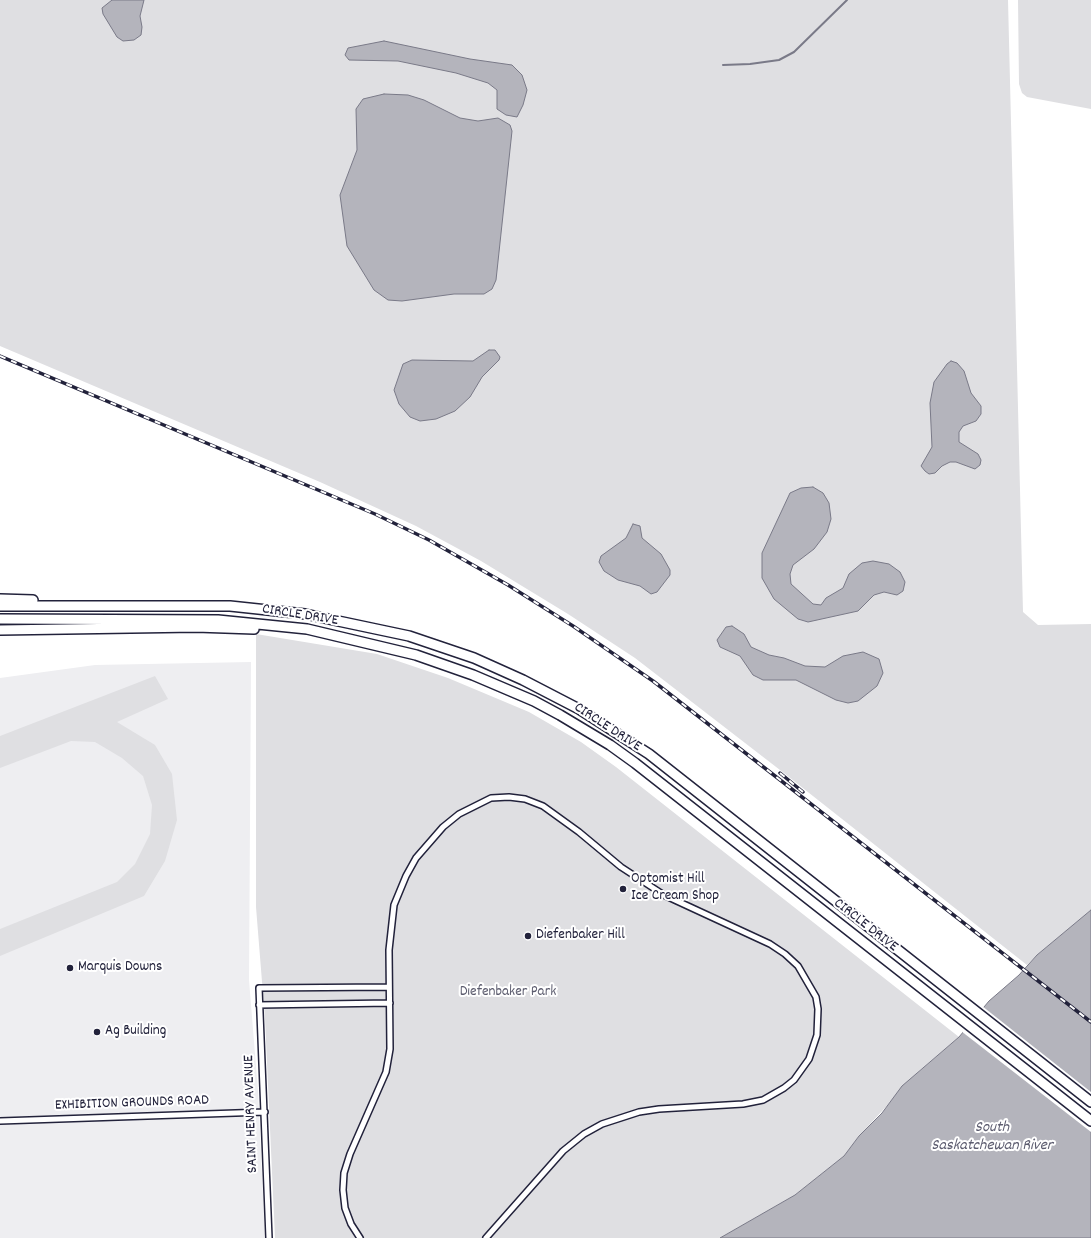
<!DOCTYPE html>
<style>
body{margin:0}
canvas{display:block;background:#fff}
</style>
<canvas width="1091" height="1238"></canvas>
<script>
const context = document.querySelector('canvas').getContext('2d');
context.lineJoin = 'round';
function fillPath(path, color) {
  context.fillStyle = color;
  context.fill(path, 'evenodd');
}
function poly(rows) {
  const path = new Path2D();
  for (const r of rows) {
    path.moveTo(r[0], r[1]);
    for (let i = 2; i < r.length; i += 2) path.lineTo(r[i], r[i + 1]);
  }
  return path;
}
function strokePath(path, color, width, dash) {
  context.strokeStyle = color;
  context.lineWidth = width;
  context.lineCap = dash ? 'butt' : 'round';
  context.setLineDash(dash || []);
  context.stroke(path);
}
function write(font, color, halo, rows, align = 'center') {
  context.font = font + ' Dekko,sans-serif';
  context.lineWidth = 4;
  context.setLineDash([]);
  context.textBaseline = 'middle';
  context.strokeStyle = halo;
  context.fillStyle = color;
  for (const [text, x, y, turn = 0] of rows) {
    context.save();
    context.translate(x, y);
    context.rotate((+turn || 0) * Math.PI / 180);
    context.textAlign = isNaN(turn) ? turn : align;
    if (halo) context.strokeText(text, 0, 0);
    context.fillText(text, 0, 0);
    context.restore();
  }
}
fillPath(poly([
 [251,662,249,980,258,1091,265,1238,0,1238,0,678,95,665]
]), '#eeeef1');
fillPath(poly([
 [0,0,1008,0,1023,612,1038,625,1091,624,1091,910,1037,955,1027,965,780,770,635,658,568,614,481,561,416,526,320,482,0,346],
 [1018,0,1091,0,1091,109,1027,97,1022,93,1019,84],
 [256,634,377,654,448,678,529,712,581,742,616,767,959,1037,919,1071,859,1136,844,1156,795,1195,720,1238,275,1238,265,1019,256,907],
 [155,676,168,699,117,722,155,745,172,774,177,820,165,861,144,896,0,956,0,929,117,882,135,864,150,834,152,805,143,776,122,758,95,742,71,741,0,768,0,736]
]), '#dfdfe2');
const water = poly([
 [112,0,144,0,140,16,142,27,141,35,134,40,123,41,117,37,103,14,102,8,112,0],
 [384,41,470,59,512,65,522,75,527,90,523,105,517,117,506,115,497,109,497,90,488,83,456,73,398,61,349,60,345,55,348,48,384,41],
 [384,94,408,95,424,100,460,118,478,121,498,118,510,125,512,131,496,280,492,289,484,294,454,294,402,301,388,300,374,290,347,246,340,195,357,150,356,109,363,99,384,94],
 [489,350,495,350,500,357,499,360,482,377,470,397,455,411,436,419,420,421,410,417,399,404,394,390,403,364,412,360,473,361,489,350],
 [951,361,957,363,964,371,971,393,981,406,981,414,976,421,963,426,959,432,959,442,978,454,981,460,980,465,975,469,956,462,950,462,942,466,935,473,929,474,925,471,921,466,932,447,930,403,934,382,947,364,951,361],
 [813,487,823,493,829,503,831,519,827,532,814,549,793,565,790,574,791,584,813,604,821,605,826,598,843,588,849,574,862,563,873,561,889,564,900,572,905,582,903,591,897,595,884,592,874,595,858,611,808,622,798,619,774,599,762,578,762,553,790,493,801,488,813,487],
 [633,524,640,526,642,538,661,554,670,570,670,575,657,592,651,594,640,586,618,580,604,571,599,562,601,556,626,538,633,524],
 [732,626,744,634,751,647,769,655,784,658,805,666,825,667,843,656,863,652,879,659,883,673,877,686,858,701,848,703,836,700,796,680,763,680,753,675,740,656,720,647,717,640,726,627,732,626],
 [1091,910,1091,1238,720,1238,795,1195,844,1156,859,1136,882,1113,902,1086,959,1037,989,1001,1019,975,1037,955,1091,910]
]);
fillPath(water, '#b4b4bc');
strokePath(water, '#7a7a88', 1);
fillPath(poly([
 [982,1006,1091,1092,1091,1132,961,1031]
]), '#fff');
strokePath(poly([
 [723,65,750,64,779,60,794,52,847,0]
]), '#7a7a88', 2);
const street = poly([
 [259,1005,390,1003],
 [0,1121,265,1112],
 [269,1238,259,988,389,987],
 [360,1238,351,1224,345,1208,343,1190,344,1173,350,1154,386,1072,390,1049,389,950,394,905,406,876,416,858,443,827,459,814,491,798,509,797,525,799,543,806,579,832,621,867,664,895,770,944,785,954,798,966,816,997,818,1009,817,1035,809,1059,794,1080,784,1088,763,1100,743,1104,659,1109,639,1112,602,1124,584,1134,563,1151,486,1238]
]);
const highway = poly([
 [0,599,33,600],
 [0,606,230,606,305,614,409,636,474,658,523,680,579,709,649,754,1091,1102],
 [0,619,218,620,307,629,416,655,473,675,534,701,560,715,610,745,635,763,1091,1121],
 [0,630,196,627,254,629]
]);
strokePath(street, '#22223b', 8);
strokePath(highway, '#22223b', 12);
strokePath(street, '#fff', 5);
strokePath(highway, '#fff', 9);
const rail = poly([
 [0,356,375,514,429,540,508,585,573,626,653,681,1091,1022],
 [780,773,803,792]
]);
strokePath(rail, '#22223b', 3.5);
strokePath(rail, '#fff', 2, [6]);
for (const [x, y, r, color] of [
 [623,889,4,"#22223b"],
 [528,936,4,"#22223b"],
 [70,968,4,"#22223b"],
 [97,1032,4,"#22223b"]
]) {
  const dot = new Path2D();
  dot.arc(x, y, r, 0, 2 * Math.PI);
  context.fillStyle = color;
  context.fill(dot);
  strokePath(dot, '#fff', 1.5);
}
write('15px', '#22223b', '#fff', [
 ["CIRCLE DRIVE",300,616,9],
 ["CIRCLE DRIVE",607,728,33],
 ["CIRCLE DRIVE",865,926,38],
 ["EXHIBITION GROUNDS ROAD",132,1104,-2],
 ["SAINT HENRY AVENUE",252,1114,-92]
]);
write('15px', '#22223b', '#fff', [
 ["Optomist Hill",631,880],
 ["Ice Cream Shop",631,897],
 ["Diefenbaker Hill",536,936],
 ["Marquis Downs",78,968],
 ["Ag Building",105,1032]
], 'left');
write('15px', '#5b5b6d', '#fff', [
 ["Diefenbaker Park",508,993]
]);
write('italic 16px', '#5c5c6f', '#fff', [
 ["South",992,1129],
 ["Saskatchewan River",992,1147]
]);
</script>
